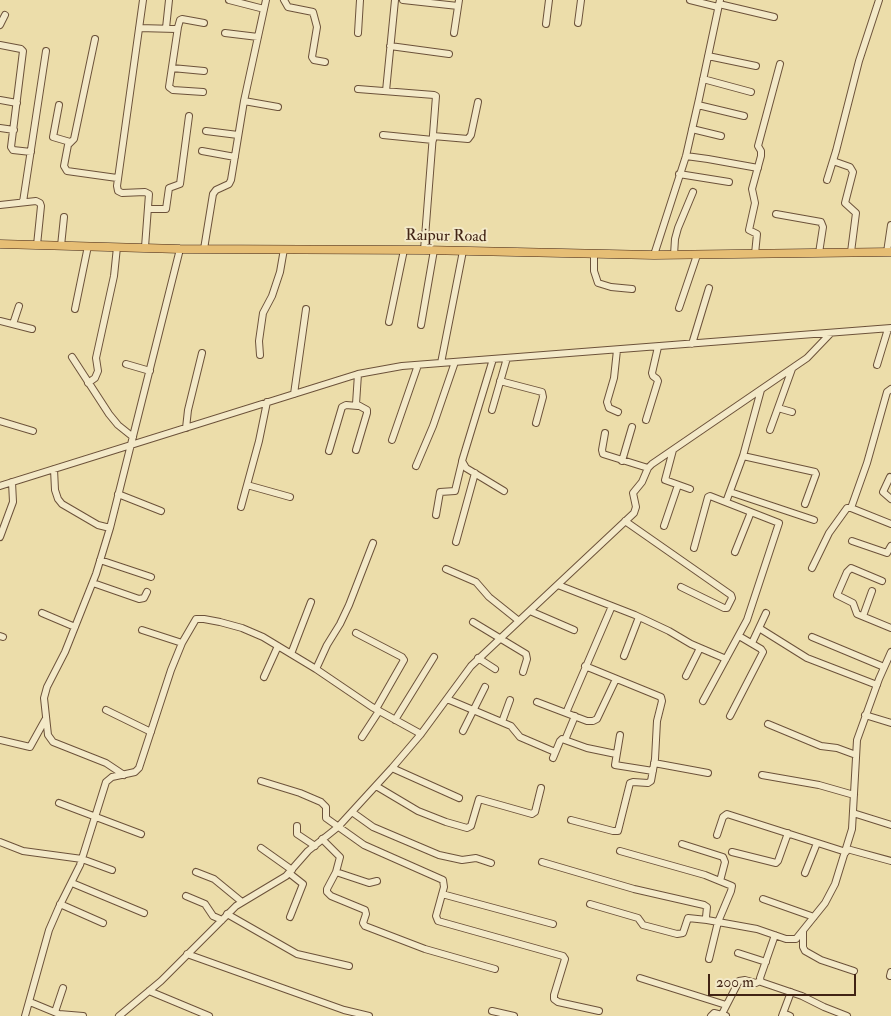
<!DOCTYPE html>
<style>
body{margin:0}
#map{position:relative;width:891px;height:1016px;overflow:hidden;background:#ecddaa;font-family:"IM FELL Double Pica",serif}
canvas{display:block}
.scale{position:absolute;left:708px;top:974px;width:148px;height:22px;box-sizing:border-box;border:2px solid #412314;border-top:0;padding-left:6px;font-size:15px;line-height:18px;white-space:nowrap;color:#412314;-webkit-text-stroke:4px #f3e9c8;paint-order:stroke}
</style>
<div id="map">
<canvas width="891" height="1016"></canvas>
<div class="scale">200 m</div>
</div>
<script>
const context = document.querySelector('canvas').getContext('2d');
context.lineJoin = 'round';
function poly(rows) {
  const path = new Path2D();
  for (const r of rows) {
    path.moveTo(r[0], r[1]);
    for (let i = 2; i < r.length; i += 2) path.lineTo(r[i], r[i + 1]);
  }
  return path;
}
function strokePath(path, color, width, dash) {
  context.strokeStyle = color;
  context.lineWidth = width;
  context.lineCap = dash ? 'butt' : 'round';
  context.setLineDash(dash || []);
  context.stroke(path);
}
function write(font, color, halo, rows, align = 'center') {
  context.font = font + ' "IM FELL Double Pica",serif';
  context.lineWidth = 4;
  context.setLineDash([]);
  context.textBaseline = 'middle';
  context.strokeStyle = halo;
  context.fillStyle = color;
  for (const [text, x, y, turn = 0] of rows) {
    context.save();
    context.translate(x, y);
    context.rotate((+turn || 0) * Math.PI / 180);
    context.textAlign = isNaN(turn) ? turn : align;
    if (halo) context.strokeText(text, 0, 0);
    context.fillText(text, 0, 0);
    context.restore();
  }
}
const minor = poly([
 [143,0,117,186,118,191,122,193,145,192,149,194,145,247],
 [229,0,264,9],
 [284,0,288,7,313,12,317,27,312,57,314,60,325,62],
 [403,0,458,6],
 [690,0,718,7],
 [719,4,774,17],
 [578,23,581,0],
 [546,24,549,0],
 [0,25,5,15],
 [178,27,169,87,173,90,203,92],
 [139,28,176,29,178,27,180,20,182,19,204,23],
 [166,28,169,0],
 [225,33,258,37],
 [358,33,360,0],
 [454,33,459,0],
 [95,39,74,139,68,145,64,166,67,171,117,178],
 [0,45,21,49,23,51,11,147,13,150,31,152],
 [390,46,449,54],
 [708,56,756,66],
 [172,68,204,71],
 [703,79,751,92],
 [358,89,434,95,436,96,424,250],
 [386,91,395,0],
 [0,100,17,103],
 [244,101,278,107],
 [59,105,53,137,70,142],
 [698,105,744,116],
 [0,128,14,130],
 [692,129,721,136],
 [206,131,238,135],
 [383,135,433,140],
 [433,136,468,139,471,135,478,102],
 [202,151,235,157],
 [686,156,708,159,758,168],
 [833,161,850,167,853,172,845,203,856,213,851,252],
 [679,174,729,182],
 [827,180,836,151,859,61,879,0],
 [23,202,46,51],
 [0,205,36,201,40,203,41,206,37,245],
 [149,209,166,209,169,188,180,184,189,116],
 [776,214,821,222,823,227,819,253],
 [61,246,64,217],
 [204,249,213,194,216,190,229,184,231,180,244,101,266,0],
 [887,252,891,225],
 [594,254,594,271,598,283,611,287,632,289],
 [755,254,757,234,749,230,755,203,752,189,761,156,761,151,758,146,780,64],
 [654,255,686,156,699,99,720,0],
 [674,255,675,239,678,228,693,192],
 [679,308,697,255],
 [75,309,88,246],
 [0,321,32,329],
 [389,322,404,250],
 [13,324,19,306],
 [421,325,434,250],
 [692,344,709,288],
 [617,350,614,378,607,402,609,408,618,412],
 [260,355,259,341,263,313,272,296,280,272,284,249],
 [72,357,109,414,118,425,133,437],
 [493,359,462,461,466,468,504,491],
 [441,363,463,251],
 [126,364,150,371],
 [877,365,888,329],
 [500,381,542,392,543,397,536,423],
 [88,383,95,378,98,371,96,358,114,276,117,247],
 [294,394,306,309],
 [778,408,792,412],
 [492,410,507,358],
 [646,420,658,381,657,379,653,376,652,373,658,347],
 [0,421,33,431],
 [186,428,188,410,202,353],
 [770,430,792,369],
 [605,433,602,450,603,454,648,468],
 [392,440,418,365],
 [356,450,367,413,367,410,356,404,358,374],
 [673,450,665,480,690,489],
 [329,451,342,407,346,405,358,406],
 [743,456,815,472,816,474,805,504],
 [622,461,632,427],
 [416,466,433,426,455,362],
 [54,469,55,490,58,499,62,504,98,525,110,528],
 [890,477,883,492,891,499],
 [247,485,290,497],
 [0,486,358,374,402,366,891,328],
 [730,492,814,520],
 [118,494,161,511],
 [726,502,743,456,761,390],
 [241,507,259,441,267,402],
 [851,508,867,463,887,392,891,389],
 [436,515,440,492,455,491,462,462],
 [625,521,731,595,732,598,727,608,724,608,681,587],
 [664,526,678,485],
 [0,537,13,502,12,482],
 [852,541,887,553,891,546],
 [456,542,475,473],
 [694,548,708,497,710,496,779,523,747,620,703,701],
 [735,552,751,512],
 [100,560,151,577],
 [812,568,829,533,847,508,851,508,891,524],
 [446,569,476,582,489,597,519,621],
 [882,581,851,568,847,572,837,595,853,603,857,614,891,628],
 [93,583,139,599,144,598,147,592],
 [558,585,635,615,669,631,691,644,726,659],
 [530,611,574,630],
 [42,613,75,627],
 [863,616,872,591],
 [473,622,526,654,527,659,523,672],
 [759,628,807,658,877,685],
 [142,630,182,643],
 [356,633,402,657,404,660,376,709],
 [0,636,3,637],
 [812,637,884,667],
 [752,643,766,613],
 [291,654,311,602],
 [624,656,639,617],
 [478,658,495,669],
 [316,669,327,645,340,624,349,605,373,543],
 [686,676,700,648],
 [264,677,278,646],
 [447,699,511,726,520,737,555,752],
 [537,702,587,721,593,721,597,719,616,679],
 [106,710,151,732],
 [566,713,612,606],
 [865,715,891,723],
 [730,716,763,652,761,649,739,636],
 [395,720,434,657],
 [502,722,510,700],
 [768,724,821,746,837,748,856,755],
 [463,731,485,687],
 [620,735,615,765,653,771],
 [362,737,379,711],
 [0,740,30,747,45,720],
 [565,740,575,716],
 [553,758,560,741,562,739,587,748,616,754],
 [654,763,708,773],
 [392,768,459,798],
 [124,775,106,763,53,742,48,735,44,698,47,687,65,652,96,574,110,528,180,249],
 [762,775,819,785,854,795],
 [261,781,300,793,321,802,326,807,326,818,364,845,443,880,444,887,436,916,438,921,563,956,565,959,554,995,554,999,558,1002,599,1011],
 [376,786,418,811,446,822,467,828,471,826,479,799,532,814,535,812,541,788],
 [59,803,141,834],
 [352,812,373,827,439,855,462,860,476,858,491,863],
 [853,813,891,825],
 [571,820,613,831,618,831,630,783,633,782,648,783,651,781,655,759,657,721,662,701,661,697,585,666],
 [297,826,297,834,315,846],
 [717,835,723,817,727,814,846,852],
 [322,839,340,857,336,872,327,889,327,892,331,896,365,910,366,914,363,923,365,926,425,949,495,969],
 [0,842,23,851,82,859,112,870],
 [682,844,723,857,725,862,720,881],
 [261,848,292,870],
 [847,849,891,861],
 [620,851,705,875,732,886,731,891,718,922,709,959],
 [732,852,776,863,778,861,788,833],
 [542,862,634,889,704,905,707,907,706,917,707,920,757,929,786,939,796,939,825,903,835,884,852,829,857,740,879,679,891,652],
 [196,872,214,879,242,902],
 [336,872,369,883,377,881],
 [289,873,303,884,290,917],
 [805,873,817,843],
 [72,883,144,913],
 [442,894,553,924],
 [186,896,205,904,213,916,222,920],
 [763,899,814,917],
 [60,904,103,923],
 [590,904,638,918,643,925,677,934,683,933,688,918,707,920],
 [227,914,297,954,349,966],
 [803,931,803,947,805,951,821,960,854,971],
 [775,935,760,978,761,982,802,996,824,1007,847,1016],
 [738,953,766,962],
 [187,954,344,1010,369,1016],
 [890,976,891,972],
 [640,978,726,1005],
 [149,991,209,1016],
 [30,1002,59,1014,83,1016],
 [492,1011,514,1016],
 [55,1012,63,988],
 [783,1013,790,1016],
 [722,1014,739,981,745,980,756,983,760,981],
 [25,1016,49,930,59,907,80,865,106,782,112,777,135,772,139,768,171,670,182,643,196,619,204,619,220,622,242,628,263,637,316,669,372,707,421,734],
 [119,1016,161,981,236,906,286,876,308,851,338,827,392,768,421,734,471,666,634,513,636,507,633,493,642,482,648,468,652,464,807,358,830,334],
 [711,1016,714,1013,726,1016],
 [782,1016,791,992]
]);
const major = poly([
 [0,244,180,249,424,250,654,255,891,252]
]);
strokePath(minor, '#6c523a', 8);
strokePath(major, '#412314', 9);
strokePath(minor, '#f3e9c8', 6);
strokePath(major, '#e6be75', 8);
write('16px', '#412314', '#f3e9c8', [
 ["Raipur Road",446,237,1]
]);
</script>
